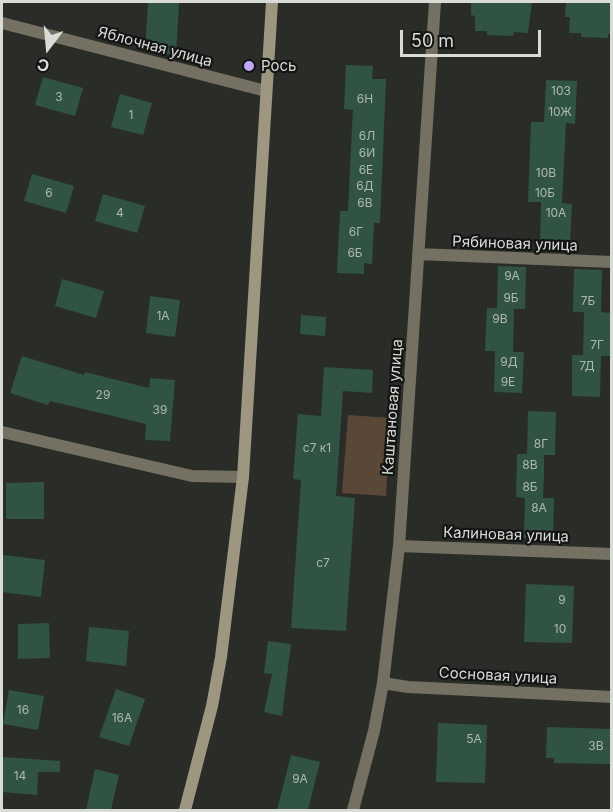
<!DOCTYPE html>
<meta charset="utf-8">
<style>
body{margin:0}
#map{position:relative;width:613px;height:812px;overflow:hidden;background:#2a2d27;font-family:Inter,sans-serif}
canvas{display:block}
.frame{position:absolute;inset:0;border:3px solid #d9dbd7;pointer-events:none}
.north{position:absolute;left:18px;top:18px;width:60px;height:60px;-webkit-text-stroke:4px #131512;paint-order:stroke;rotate:196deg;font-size:16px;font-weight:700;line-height:24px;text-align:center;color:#d9dbd7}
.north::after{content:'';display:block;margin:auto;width:21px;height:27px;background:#d9dbd7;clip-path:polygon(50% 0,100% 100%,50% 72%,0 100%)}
.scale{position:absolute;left:400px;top:30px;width:141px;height:27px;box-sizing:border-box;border:3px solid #d9dbd7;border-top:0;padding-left:8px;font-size:18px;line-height:21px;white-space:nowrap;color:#d9dbd7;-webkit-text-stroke:4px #131512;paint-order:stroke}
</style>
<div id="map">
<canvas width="613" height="812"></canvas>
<div class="frame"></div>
<div class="north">С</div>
<div class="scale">50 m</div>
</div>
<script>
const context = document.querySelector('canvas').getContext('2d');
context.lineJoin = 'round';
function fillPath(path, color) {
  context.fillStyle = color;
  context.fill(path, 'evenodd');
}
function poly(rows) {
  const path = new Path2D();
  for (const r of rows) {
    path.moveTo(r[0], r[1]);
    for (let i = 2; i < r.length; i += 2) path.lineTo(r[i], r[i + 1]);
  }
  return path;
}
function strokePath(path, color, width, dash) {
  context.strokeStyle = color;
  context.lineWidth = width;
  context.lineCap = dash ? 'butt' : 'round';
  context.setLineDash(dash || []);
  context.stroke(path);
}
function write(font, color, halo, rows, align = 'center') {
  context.font = font + ' Inter,sans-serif';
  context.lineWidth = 4.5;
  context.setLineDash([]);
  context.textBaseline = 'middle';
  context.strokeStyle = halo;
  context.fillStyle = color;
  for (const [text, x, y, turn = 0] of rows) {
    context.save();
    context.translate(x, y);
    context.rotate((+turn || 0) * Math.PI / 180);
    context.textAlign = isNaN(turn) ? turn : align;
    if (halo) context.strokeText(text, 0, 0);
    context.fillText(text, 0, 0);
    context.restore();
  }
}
fillPath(poly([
 [348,415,391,418,386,496,342,493]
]), '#594737');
fillPath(poly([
 [148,2,179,3,176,55,145,51],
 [471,2,532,2,528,33,514,32,513,36,487,35,487,31,475,31,475,16,471,15],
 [566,2,612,2,612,34,608,34,608,38,581,37,581,33,569,33,570,17,565,17],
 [346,65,373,66,372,79,386,79,380,223,374,223,372,264,364,263,364,274,337,273,340,211,348,211,352,127,353,110,344,109],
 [43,77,83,88,75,116,35,105],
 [546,80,577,81,575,124,566,123,562,203,572,204,570,245,540,244,541,202,528,202,531,122,544,122],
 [120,94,152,103,143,135,111,127],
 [32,174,74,186,66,213,24,201],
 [103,194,145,206,137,233,95,221],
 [498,266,526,267,525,309,514,309,513,352,524,352,522,393,494,392,495,351,485,351,487,308,497,308],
 [574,269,602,270,601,312,611,313,610,356,601,356,600,397,572,396,572,355,583,355,584,312,573,312],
 [62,279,104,291,96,318,55,306],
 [150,296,180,300,175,337,146,333],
 [301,315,326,317,325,336,300,334],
 [22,356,84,375,85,372,149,388,150,378,175,380,170,441,145,440,146,424,50,401,48,405,10,393],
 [324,367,373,370,372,393,343,391,336,496,355,498,346,631,291,628,301,480,293,479,298,414,321,416],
 [528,411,556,412,555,455,544,455,544,476,543,498,554,498,553,539,524,538,525,498,516,497,517,454,527,454],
 [44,482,44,519,6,519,6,483],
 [2,555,45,560,41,597,2,592],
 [526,584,574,586,572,643,524,642],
 [49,623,50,658,18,659,18,624],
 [89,627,129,631,126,666,86,661],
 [268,641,291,644,282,716,264,712,272,674,264,673],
 [116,689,145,699,129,746,99,737],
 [9,690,44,696,38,730,3,724],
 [438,723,487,725,485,783,436,782],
 [547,727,612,729,612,764,554,763,554,758,546,758],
 [291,755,320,762,308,810,277,810],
 [2,757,60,761,60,772,38,772,37,795,2,792],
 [95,769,119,775,111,810,86,810]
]), '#305344');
strokePath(poly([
 [2,23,266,91],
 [418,254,612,262],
 [2,432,192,476,243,477],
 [399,546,612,554],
 [383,683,408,687,612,697],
 [353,810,374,731,383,683,399,546,435,2]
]), '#747162', 12);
strokePath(poly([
 [185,810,212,706,221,657,243,477,272,2]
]), '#9d9781', 12);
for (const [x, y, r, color] of [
 [249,66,6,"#c2a8f2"]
]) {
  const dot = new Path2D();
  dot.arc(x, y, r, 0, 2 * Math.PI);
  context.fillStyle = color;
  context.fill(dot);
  strokePath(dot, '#131512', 2);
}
write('12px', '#afb9b2', null, [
 ["10З",561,91],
 ["3",59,97],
 ["6Н",365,99],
 ["10Ж",560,112],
 ["1",131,115],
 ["6Л",367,136],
 ["6И",367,153],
 ["6Е",366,170],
 ["10В",546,173],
 ["6Д",365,186],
 ["6",49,193],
 ["10Б",545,193],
 ["6В",365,203],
 ["4",120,213],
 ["10А",556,213],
 ["6Г",356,232],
 ["6Б",355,253],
 ["9А",512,276],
 ["9Б",511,298],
 ["7Б",588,301],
 ["1А",163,316],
 ["9В",500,319],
 ["7Г",597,345],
 ["9Д",509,362],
 ["7Д",587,366],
 ["9Е",508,382],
 ["29",103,395],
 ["39",160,410],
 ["8Г",541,444],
 ["с7 к1",317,448],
 ["8В",530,465],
 ["8Б",530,487],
 ["8А",539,508],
 ["с7",323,563],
 ["9",562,600],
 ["10",560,629],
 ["16",23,710],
 ["16А",122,718],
 ["5А",474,739],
 ["3В",596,746],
 ["14",20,776],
 ["9А",300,779]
]);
write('15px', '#d9dbd7', '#131512', [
 ["Яблочная улица",155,47,15],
 ["Рябиновая улица",515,244,2],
 ["Каштановая улица",393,407,-86],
 ["Калиновая улица",506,535,2],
 ["Сосновая улица",498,676,3]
]);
write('15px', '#d9dbd7', '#131512', [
 ["Рось",261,66]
], 'left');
</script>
